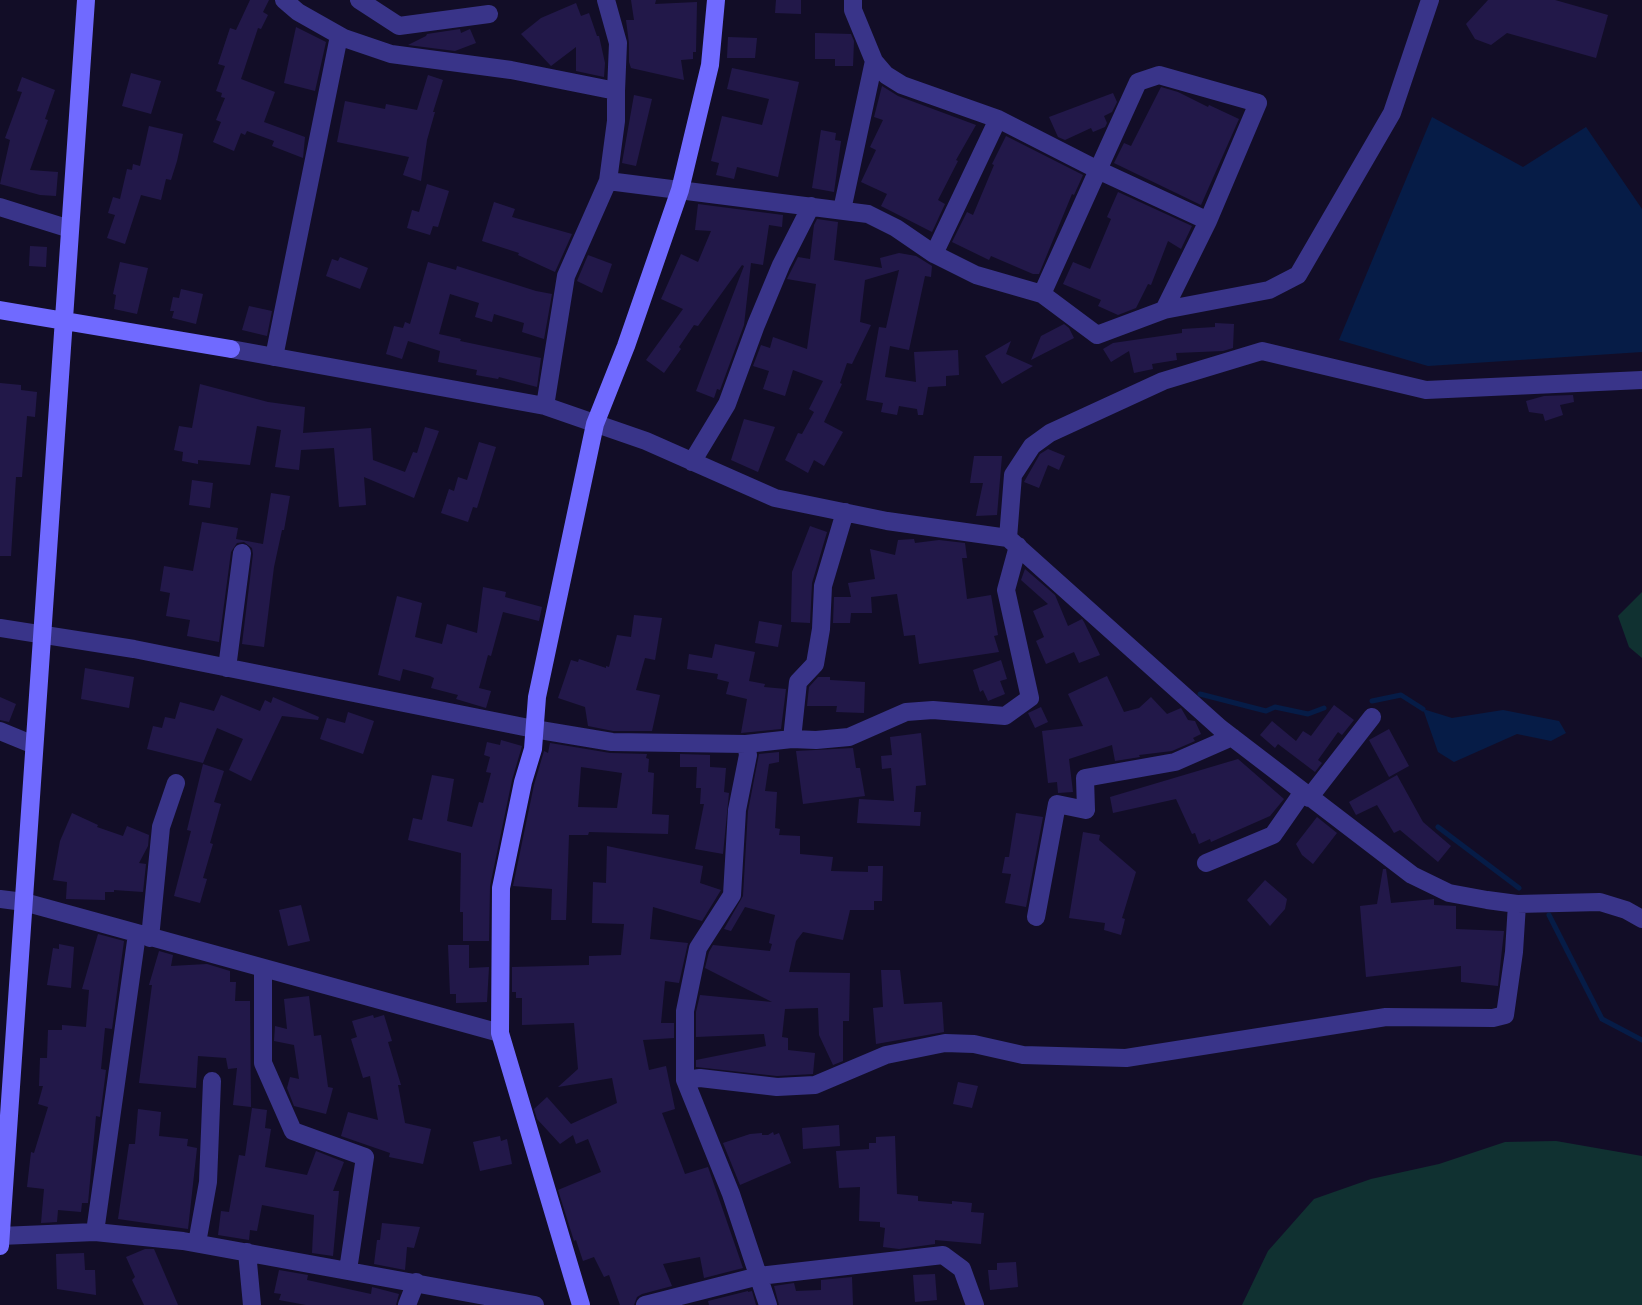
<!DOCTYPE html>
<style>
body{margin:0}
canvas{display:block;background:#120d27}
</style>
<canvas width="1642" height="1305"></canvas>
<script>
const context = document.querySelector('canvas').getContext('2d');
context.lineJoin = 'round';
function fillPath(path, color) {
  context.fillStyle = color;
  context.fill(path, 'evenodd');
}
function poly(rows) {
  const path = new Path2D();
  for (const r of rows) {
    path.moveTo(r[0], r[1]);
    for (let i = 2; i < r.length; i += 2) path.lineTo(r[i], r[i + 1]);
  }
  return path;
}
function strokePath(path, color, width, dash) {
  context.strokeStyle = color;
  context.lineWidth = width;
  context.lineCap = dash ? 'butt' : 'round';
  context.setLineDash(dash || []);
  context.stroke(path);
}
fillPath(poly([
 [1642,592,1642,658,1629,647,1618,616],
 [1556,1141,1642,1156,1642,1305,1242,1305,1268,1251,1314,1199,1371,1179,1439,1164,1505,1142]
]), '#103131');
fillPath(poly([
 [1432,117,1523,167,1586,127,1642,209,1642,352,1428,366,1339,340],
 [1423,709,1452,718,1503,710,1559,721,1566,733,1551,741,1517,734,1454,762,1438,752]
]), '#061c47');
strokePath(poly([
 [1200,694,1266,711,1275,707,1308,714,1324,708],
 [1372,701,1401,695,1423,709],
 [1438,827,1519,888],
 [1549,915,1602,1019,1642,1040]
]), '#061c47', 5);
fillPath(poly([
 [250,0,269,0,263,12,268,15,261,29,258,28,241,79,275,92,264,122,305,137,303,158,272,146,274,141,247,131,245,135,241,133,234,151,213,142,221,122,216,120,225,98,221,97,222,93,216,91,225,66,218,64,230,28,236,30],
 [631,0,656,0,655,4,697,2,696,52,693,52,693,59,681,60,684,80,631,68,629,62,629,43,626,20,634,20],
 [776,0,801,0,801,14,775,13],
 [1488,0,1555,0,1608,15,1596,58,1507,33,1491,45,1475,39,1466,24],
 [576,3,581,16,589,13,597,36,599,36,605,63,604,77,576,71,576,47,551,66,521,34,541,18],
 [296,27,326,42,315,91,284,83],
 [460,29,461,33,470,29,476,43,455,51,408,45,426,36,427,34],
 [815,33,851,34,854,41,853,66,835,66,835,59,815,59],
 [728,37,757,38,755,58,727,58],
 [732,68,799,82,778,177,737,167,734,179,716,175,719,163,711,161,722,116,762,125,769,99,727,89],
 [131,73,161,81,151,114,122,106],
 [428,75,443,80,433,112,435,112,427,140,421,181,403,175,409,157,337,142,345,101,385,109,386,104,417,110],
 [22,77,55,90,45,119,48,120,30,170,58,172,56,196,40,195,0,184,10,140,5,138,22,92,17,91],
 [882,86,898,96,976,125,956,160,958,161,938,200,945,204,932,232,881,206,887,194,861,182,876,150,870,147,883,120,874,117],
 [1161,87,1178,92,1208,107,1209,105,1239,119,1201,205,1114,163,1124,143,1131,146],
 [1113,93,1117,102,1112,112,1104,116,1107,123,1105,127,1093,132,1091,128,1065,140,1058,137,1049,117],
 [634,95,652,99,636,166,622,163],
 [149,126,183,134,177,161,171,180,166,179,161,200,141,195,125,244,107,238,115,215,108,213,113,197,120,199,127,169,132,170,133,164,140,166],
 [821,130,836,133,835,140,841,141,834,192,812,188],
 [1006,136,1083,175,1074,195,1072,194,1039,274,1033,274,991,256,989,260,952,242,967,212,973,215,994,165,992,164],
 [427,184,449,191,438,227,433,226,430,235,407,228,412,210,419,212],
 [1118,192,1192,226,1181,249,1168,241,1151,285,1148,284,1136,308,1118,315,1098,306,1101,300,1063,284,1073,262,1090,269,1111,219,1107,217],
 [494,202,515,209,512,217,572,234,555,272,518,255,519,253,482,241],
 [698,204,783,215,782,227,769,225,763,265,751,263,744,325,720,390,717,389,714,398,696,391,744,266,742,265,698,326,694,325,679,347,681,349,664,373,646,360,683,309,661,299,681,254,698,262,711,231,695,230],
 [817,219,838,222,834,260,882,268,880,258,899,253,916,256,932,266,931,277,925,276,909,350,890,346,885,377,916,382,914,352,958,350,959,375,946,376,946,386,928,387,923,415,918,415,917,409,899,406,897,415,881,412,883,403,866,400,879,327,886,328,899,270,865,280,860,322,871,325,852,364,847,363,840,383,842,384,824,422,843,432,824,466,814,460,808,473,785,460,798,433,802,434,814,412,809,409,823,381,793,370,785,396,763,389,769,371,753,366,761,345,770,348,773,337,807,349,816,284,787,279,798,257,810,259,814,225],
 [30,246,47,247,46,267,29,266],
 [588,255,612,264,602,293,577,281],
 [340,257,368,268,360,289,326,276,332,259,338,261],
 [120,262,148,268,137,314,114,309,116,295,113,294],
 [428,262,456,270,457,266,536,291,552,294,544,339,522,332,524,323,494,314,492,322,475,317,479,303,450,294,439,334,461,339,460,341,541,358,537,387,499,377,498,379,476,375,477,370,438,362,440,351,408,341,402,359,386,354,394,326,403,328,405,322,410,324],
 [181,289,203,294,196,324,172,318,174,311,170,311,173,297,179,298],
 [249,306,272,311,267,336,242,330],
 [1215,323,1234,324,1233,348,1223,351,1176,353,1177,360,1152,364,1153,369,1134,373,1129,351,1111,362,1103,349,1113,343,1182,333,1182,329,1215,327],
 [1064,324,1069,328,1074,338,1031,360,1041,336],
 [1011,341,1006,354,1033,366,1002,384,985,356],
 [0,383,21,385,21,390,37,392,35,417,27,416,22,477,16,477,11,556,0,556],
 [200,384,268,402,305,407,303,433,371,428,373,460,405,472,413,452,417,453,425,427,439,431,414,498,364,477,366,505,339,507,334,448,301,450,299,470,275,467,281,430,257,426,250,465,198,460,198,464,182,461,183,452,174,450,179,426,192,428],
 [1573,395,1574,402,1560,405,1563,415,1545,421,1543,414,1529,412,1526,401,1544,396],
 [744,419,775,427,758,472,731,460],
 [479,442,496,447,477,508,473,507,468,522,441,513,449,489,454,491,458,477,467,480],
 [1048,449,1065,456,1059,470,1048,465,1039,488,1024,482,1040,454],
 [974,456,1002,456,997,515,976,516,983,483,970,483],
 [192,480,213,483,210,508,189,505],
 [271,493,290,496,284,530,282,530,274,567,264,647,242,644,253,554,252,548,244,542,237,543,231,552,219,642,187,636,190,620,166,616,170,593,160,591,164,566,193,571,202,522,238,528,236,539,263,544],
 [810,526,827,532,812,583,810,623,791,622,792,572],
 [914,539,915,543,939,540,965,543,967,558,962,558,967,599,991,595,998,635,994,636,999,652,919,664,915,635,904,636,897,594,871,597,872,613,851,613,850,623,833,623,834,597,851,597,848,583,875,579,870,549,895,555,898,540],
 [1025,569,1055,595,1068,626,1082,619,1084,622,1100,655,1079,663,1074,652,1046,664,1036,641,1044,637,1033,611,1048,604,1021,580],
 [483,587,506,592,505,597,542,607,539,621,503,612,491,656,488,655,479,688,491,691,486,708,456,699,458,695,431,688,434,678,430,676,403,669,400,681,378,675,397,596,422,603,415,637,442,644,447,624,477,633],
 [634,615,662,618,655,660,645,658,636,690,660,695,652,731,613,731,588,726,585,707,558,698,571,660,578,662,579,659,606,668,606,666,609,667,617,635,631,637],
 [759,621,782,625,778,647,755,643],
 [715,644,755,652,749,681,765,684,764,687,786,689,781,729,741,733,747,699,726,694,729,682,717,679,718,674,687,669,689,654,712,658],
 [1001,660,1007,679,1000,681,1005,694,988,701,983,690,980,692,973,670],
 [85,668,134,677,129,708,81,699],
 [1107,676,1124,712,1139,708,1151,697,1167,714,1181,708,1188,720,1195,721,1201,734,1193,738,1195,741,1172,751,1139,755,1140,757,1115,761,1112,745,1069,759,1073,792,1058,793,1057,782,1048,783,1042,731,1083,726,1068,694],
 [818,677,830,677,830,680,865,682,864,713,836,712,837,706,807,706,809,687],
 [221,695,260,711,265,700,271,703,273,697,319,717,318,720,282,716,251,781,229,770,243,739,217,728,203,763,147,749,153,726,162,728,165,717,175,719,180,702,214,711],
 [0,697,16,704,9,722,0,720],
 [1334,705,1354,720,1342,735,1338,732,1318,760,1322,763,1315,772,1278,744,1275,748,1260,735,1272,721,1296,741,1303,731,1311,736],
 [1041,707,1048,722,1035,728,1028,713],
 [348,712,374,721,363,754,320,739,327,718,345,723],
 [1389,729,1409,766,1389,777,1369,740],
 [921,733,926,785,916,786,914,812,921,812,920,826,857,823,859,799,894,801,891,768,882,769,881,756,892,755,890,737],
 [501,740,522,746,512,780,490,886,489,941,463,941,463,912,460,912,461,853,408,840,413,818,422,820,432,775,454,779,447,821,472,827,479,802,483,803,491,773,486,772,490,757,484,755,487,742,500,745],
 [550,743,610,753,647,754,646,758,649,759,648,772,654,773,652,814,669,815,668,834,589,832,588,835,569,835,566,920,551,920,552,889,513,886,534,785,544,751,548,753],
 [581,767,622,773,617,808,578,807],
 [853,748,856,768,860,768,865,796,803,804,796,751],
 [779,752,779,762,769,764,765,791,777,792,775,828,780,829,779,835,800,836,800,854,833,857,831,871,868,872,868,866,883,866,882,901,874,901,874,910,850,910,843,940,803,932,796,941,789,972,850,973,849,1021,843,1021,843,1061,833,1065,819,1035,818,1008,785,1009,782,1037,788,1038,788,1050,815,1053,813,1074,777,1076,696,1067,696,1060,766,1046,764,1034,696,1037,696,1012,700,995,772,1002,705,968,709,952,713,945,770,951,772,944,769,943,775,915,745,907,731,931,724,929,743,896,748,811,759,754],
 [680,754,710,755,710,767,726,768,724,792,729,793,723,854,695,849,704,804,700,804,701,788,696,788,697,767,680,767],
 [1238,759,1284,799,1270,816,1211,842,1210,839,1199,844,1195,833,1192,834,1176,799,1113,813,1110,797],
 [203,764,224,771,214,802,221,804,210,843,213,844,203,878,207,879,200,903,174,896,191,831,187,830],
 [1397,775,1423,822,1451,846,1438,862,1400,830,1394,833,1377,805,1356,815,1349,802],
 [72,813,98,825,97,827,123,836,127,826,149,835,148,846,139,863,146,864,143,892,114,890,114,892,105,892,105,900,66,899,67,882,53,880,60,841],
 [1016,813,1043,817,1026,907,1005,903,1011,874,1002,873,1005,857,1009,857],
 [1317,817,1337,833,1313,864,1302,855,1296,844],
 [1083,832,1100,835,1099,840,1136,872,1122,918,1125,919,1121,935,1104,930,1105,923,1069,918],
 [607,846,703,866,700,883,721,890,702,921,653,907,650,939,688,943,679,983,665,981,661,1023,674,1023,674,1038,643,1040,649,1070,666,1066,675,1109,662,1113,685,1174,708,1167,743,1268,704,1278,700,1257,663,1264,672,1286,642,1294,637,1297,634,1305,620,1305,609,1275,604,1277,594,1257,583,1261,576,1240,574,1241,558,1190,601,1172,588,1139,576,1144,573,1135,560,1144,537,1119,534,1109,547,1097,571,1124,617,1103,612,1078,558,1087,578,1069,574,1023,522,1025,522,998,516,998,516,992,512,992,512,967,589,965,589,956,621,955,624,924,592,923,593,882,606,883],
 [1383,869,1386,869,1391,903,1434,899,1434,905,1456,906,1456,929,1504,931,1498,986,1461,982,1461,966,1366,977,1360,906,1377,904],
 [1265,880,1287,899,1285,909,1270,926,1247,900],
 [301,905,310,941,288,946,279,910],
 [98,934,124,941,112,1029,105,1028,101,1069,106,1070,100,1117,96,1116,88,1203,82,1203,81,1212,58,1210,57,1222,41,1223,44,1189,27,1187,31,1152,34,1153,48,1107,38,1104,43,1086,39,1086,40,1058,47,1058,48,1030,62,1030,62,1025,86,1027,89,990,82,989],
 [59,944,74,947,71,988,47,985,53,948,59,949],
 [448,945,469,945,469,968,489,967,487,1002,456,1003,456,994,450,994],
 [159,951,173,955,171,966,207,964,230,971,230,982,236,982,235,1001,250,1001,251,1107,233,1105,237,1068,228,1069,226,1058,198,1056,196,1088,139,1083,152,985,149,985],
 [881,970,900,970,904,1004,942,1002,944,1032,876,1044,873,1008,883,1007],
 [309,996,314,1036,321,1035,328,1087,333,1088,326,1114,294,1106,287,1088,290,1077,299,1079,294,1045,274,1041,275,1026,287,1029,284,999],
 [373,1015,374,1018,384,1015,392,1041,388,1042,401,1085,398,1085,405,1123,431,1129,423,1164,389,1157,390,1153,341,1136,348,1112,378,1120,370,1076,363,1078,351,1039,357,1037,352,1021],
 [958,1082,978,1086,972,1108,953,1104],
 [252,1108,267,1110,265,1128,271,1129,265,1167,307,1175,316,1151,344,1162,333,1191,339,1191,333,1256,312,1253,314,1215,262,1205,257,1231,250,1230,249,1240,218,1235,221,1211,229,1212,239,1155,245,1156],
 [138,1109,161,1112,159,1136,188,1139,187,1146,197,1148,188,1229,118,1219,129,1144,135,1144],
 [839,1125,840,1146,803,1149,802,1128],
 [773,1132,774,1135,779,1133,791,1163,740,1185,723,1143,750,1134,762,1133,762,1135,768,1135],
 [500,1136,501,1141,507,1139,512,1164,480,1171,473,1142],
 [895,1136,897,1194,918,1196,918,1201,952,1204,952,1201,972,1203,971,1212,984,1213,981,1244,935,1240,935,1244,899,1249,883,1247,885,1228,880,1227,880,1222,859,1221,860,1187,839,1188,836,1151,869,1149,869,1143,876,1143,876,1137],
 [382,1223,420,1227,414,1248,407,1247,405,1270,374,1264,377,1240,380,1240],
 [145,1249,154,1249,178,1305,144,1305,132,1280,135,1277,126,1257],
 [84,1253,85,1270,95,1270,96,1295,57,1289,56,1254],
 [1016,1262,1018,1287,990,1290,988,1270,997,1270,997,1263],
 [279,1270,308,1275,307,1280,371,1294,372,1287,399,1294,396,1305,306,1305,279,1300,281,1294,274,1293],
 [935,1274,937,1300,915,1302,913,1275],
 [852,1277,853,1305,779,1305,774,1286,794,1283,796,1291,821,1290,821,1280],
 [748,1291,748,1292,752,1291,756,1305,709,1305,708,1301]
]), '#221849');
strokePath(poly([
 [284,0,298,12,344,38,391,54,511,70,616,91,616,121,608,181,566,276,545,406],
 [359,0,399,26,489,14],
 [606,0,618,43,616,91],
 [853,0,853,10,874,61,886,75,902,85,998,119,1098,170,1138,82,1159,75,1258,103,1208,221,1164,310],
 [608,181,868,214,896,228,934,254,976,275,1042,294,1097,335,1164,310,1269,290,1298,275,1392,113,1430,0],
 [0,207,70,229],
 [842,210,874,61],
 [934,254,998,119],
 [1042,294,1098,170,1208,221],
 [231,349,545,406,646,441,775,498,887,521,1008,538,1220,728,1412,875,1449,893,1487,900,1517,904,1600,902,1626,910,1642,919],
 [274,357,339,36],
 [692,462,727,404,756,325,781,265,811,206],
 [1008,538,1013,475,1032,446,1050,433,1163,381,1262,351,1426,390,1642,380],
 [0,628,134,649,534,729,612,742,746,744,748,755,737,810,732,895,698,948,685,1011,685,1080,731,1194,768,1305],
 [227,668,242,553],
 [0,731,34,745],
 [792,739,798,682,815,664,821,629,823,586,845,512],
 [746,744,792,739,816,740,849,737,906,712,933,710,1005,716,1030,698,1006,590,1018,546],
 [1309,798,1372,717],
 [1206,863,1273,835,1303,792],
 [0,899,24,902,500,1033],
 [1036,917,1057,804,1086,810,1085,778,1175,762,1232,737],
 [150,938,161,827,176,783],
 [263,969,263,1063,293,1131,365,1157,348,1270],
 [685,1080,700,1078,777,1087,815,1085,886,1055,945,1043,974,1044,1023,1055,1126,1058,1386,1017,1493,1018,1505,1015,1514,952,1517,904],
 [95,1232,137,934],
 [0,1236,95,1232,183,1241,535,1305],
 [197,1243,208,1182,212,1081],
 [247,1252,252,1305],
 [407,1305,416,1282],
 [645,1305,759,1276,943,1255,962,1269,975,1305]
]), '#393489', 18);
strokePath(poly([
 [0,310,231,349],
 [0,1246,86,0],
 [581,1305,500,1033,501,888,523,782,533,749,537,697,595,424,626,346,680,190,710,65,716,0]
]), '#706aff', 18);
</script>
